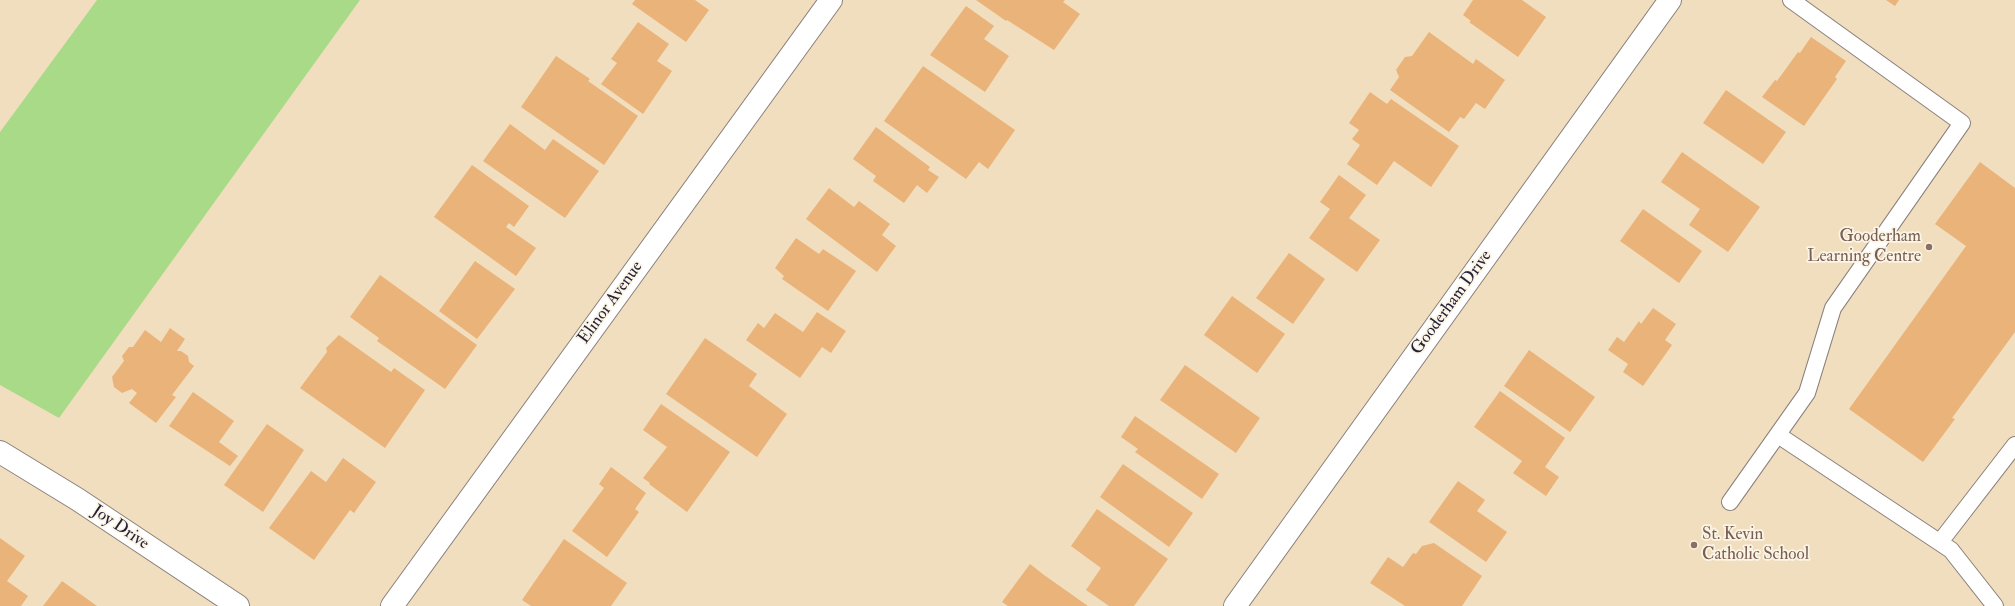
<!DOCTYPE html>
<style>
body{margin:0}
canvas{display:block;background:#f1debe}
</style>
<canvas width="2015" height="606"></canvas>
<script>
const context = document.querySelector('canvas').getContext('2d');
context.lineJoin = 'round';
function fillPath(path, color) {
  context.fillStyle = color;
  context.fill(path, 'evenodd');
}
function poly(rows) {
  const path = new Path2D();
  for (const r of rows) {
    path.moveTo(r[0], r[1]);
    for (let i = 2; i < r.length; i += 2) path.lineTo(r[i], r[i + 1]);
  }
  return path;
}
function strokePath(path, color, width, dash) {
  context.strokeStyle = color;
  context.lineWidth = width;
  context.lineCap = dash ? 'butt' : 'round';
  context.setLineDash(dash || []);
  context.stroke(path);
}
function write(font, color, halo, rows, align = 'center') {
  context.font = font + ' "IM FELL Double Pica",serif';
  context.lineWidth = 3.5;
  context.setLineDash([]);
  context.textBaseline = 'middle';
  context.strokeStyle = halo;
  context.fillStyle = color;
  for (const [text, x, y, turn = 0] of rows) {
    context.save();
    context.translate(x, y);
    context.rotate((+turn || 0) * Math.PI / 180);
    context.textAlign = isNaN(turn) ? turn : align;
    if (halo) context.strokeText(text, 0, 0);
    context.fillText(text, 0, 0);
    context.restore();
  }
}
fillPath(poly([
 [97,0,360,0,59,418,0,385,0,132]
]), '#a9da88');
fillPath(poly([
 [635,0,695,0,709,10,686,42,632,4],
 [976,0,1065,0,1063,2,1080,14,1054,50,1007,20,1006,21],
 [1473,0,1522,0,1546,17,1518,57,1469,22,1471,21,1463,15],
 [1886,0,1899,0,1895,6],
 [966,6,994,26,984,39,1009,56,985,92,930,55],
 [638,22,669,44,657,61,672,71,643,114,601,84,617,63,611,59],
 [1429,32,1473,64,1476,59,1505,80,1485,109,1476,103,1464,119,1460,117,1449,132,1390,90,1399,77,1396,70,1405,57,1412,56],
 [1811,37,1846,61,1835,77,1837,79,1804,126,1762,97,1775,80,1777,81,1798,52,1800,53],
 [556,56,590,79,588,81,638,116,604,165,521,107],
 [923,66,1015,130,988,169,979,162,966,179,884,121],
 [1726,90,1786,132,1763,164,1703,123],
 [1370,92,1387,104,1391,99,1459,146,1431,187,1394,161,1377,185,1347,164,1360,145,1352,139,1359,130,1349,123],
 [510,124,545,150,553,139,599,171,565,218,483,161],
 [876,127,930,167,928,170,939,177,927,193,917,185,904,203,873,181,876,176,853,159],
 [1682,152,1760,207,1728,252,1689,225,1700,209,1661,182],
 [1980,162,2015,188,2015,332,1952,418,1955,419,1923,462,1849,409,1966,246,1935,224],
 [472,165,529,206,514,227,509,223,506,227,536,248,516,276,434,217],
 [1339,175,1366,195,1349,218,1380,240,1357,272,1309,238,1330,209,1320,202],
 [829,188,854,207,859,201,890,224,882,235,896,246,877,272,806,219],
 [1643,209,1702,251,1679,283,1620,241],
 [796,238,819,254,823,249,856,271,828,311,782,279,784,276,775,268],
 [1289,253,1325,279,1293,324,1256,298],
 [475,261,515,289,477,339,439,311],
 [380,275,477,345,445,389,377,341,379,338,350,317],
 [1232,296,1285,334,1257,373,1204,335],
 [1653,308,1676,324,1665,340,1672,345,1643,386,1623,372,1628,364,1608,350,1617,337,1624,342,1639,321,1641,324],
 [817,312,846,331,831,353,822,347,800,378,746,340,758,323,764,328,775,313,803,332],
 [170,328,185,339,177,351,181,351,188,356,189,362,194,366,172,395,176,397,156,423,129,403,137,393,132,389,122,393,114,387,112,377,124,361,122,356,129,347,133,347,145,330,161,342],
 [339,335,391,372,394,368,425,390,385,448,300,388,327,352,326,348],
 [705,338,757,374,749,386,787,414,757,457,666,394],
 [1529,350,1595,397,1570,432,1504,386],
 [1185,365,1260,418,1236,453,1160,400],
 [1500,391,1565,438,1545,467,1559,477,1546,496,1513,473,1522,461,1474,427],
 [193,392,234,421,219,442,238,456,230,466,169,426],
 [661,404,730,452,687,512,649,484,650,483,643,478,667,447,643,430],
 [1135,416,1219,474,1202,499,1135,452,1138,449,1121,437],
 [267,424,304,450,263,512,224,485],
 [343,458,376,482,354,513,350,510,314,560,269,528,311,471,326,482],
 [1123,464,1193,513,1169,547,1100,497],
 [611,467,646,493,635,509,639,512,607,557,572,531,604,488,599,484],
 [1458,481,1485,500,1477,511,1507,532,1486,562,1429,522],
 [1097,509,1168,559,1134,606,1109,606,1086,590,1101,568,1071,546],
 [0,538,25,556,7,581,28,596,21,606,0,606],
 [564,539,627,583,611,606,531,606,522,600],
 [1434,543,1482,576,1462,606,1405,606,1370,583,1388,557,1403,567,1413,553,1416,554,1422,546],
 [1030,564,1044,575,1088,606,1008,606,1002,602],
 [62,581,97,606,43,606]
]), '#eab379');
const lane = poly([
 [1778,435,1951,550,1995,606],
 [1730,502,1807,393,1833,308,1962,123,1791,0],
 [1940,542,2015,445]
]);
const street = poly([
 [0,452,77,499,238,606],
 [392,606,831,0],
 [1235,606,1670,0]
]);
strokePath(lane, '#8a807c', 18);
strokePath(street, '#8a807c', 24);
strokePath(lane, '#fff', 16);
strokePath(street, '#fff', 22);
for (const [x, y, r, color] of [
 [1929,247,4,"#8d6e63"],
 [1694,545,4,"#8d6e63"]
]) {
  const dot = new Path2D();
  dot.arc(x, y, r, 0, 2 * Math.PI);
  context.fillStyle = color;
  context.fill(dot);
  strokePath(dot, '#fcf5e5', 1.5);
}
write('17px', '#785e54', '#fcf5e5', [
 ["Gooderham",1921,237],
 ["Learning Centre",1921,257],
 ["St. Kevin",1702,535,"left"],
 ["Catholic School",1702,555,"left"]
], 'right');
write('17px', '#22223b', '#fcf5e5', [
 ["Elinor Avenue",611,303,-54],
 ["Gooderham Drive",1452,303,-54],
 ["Joy Drive",120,528,34]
]);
</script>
